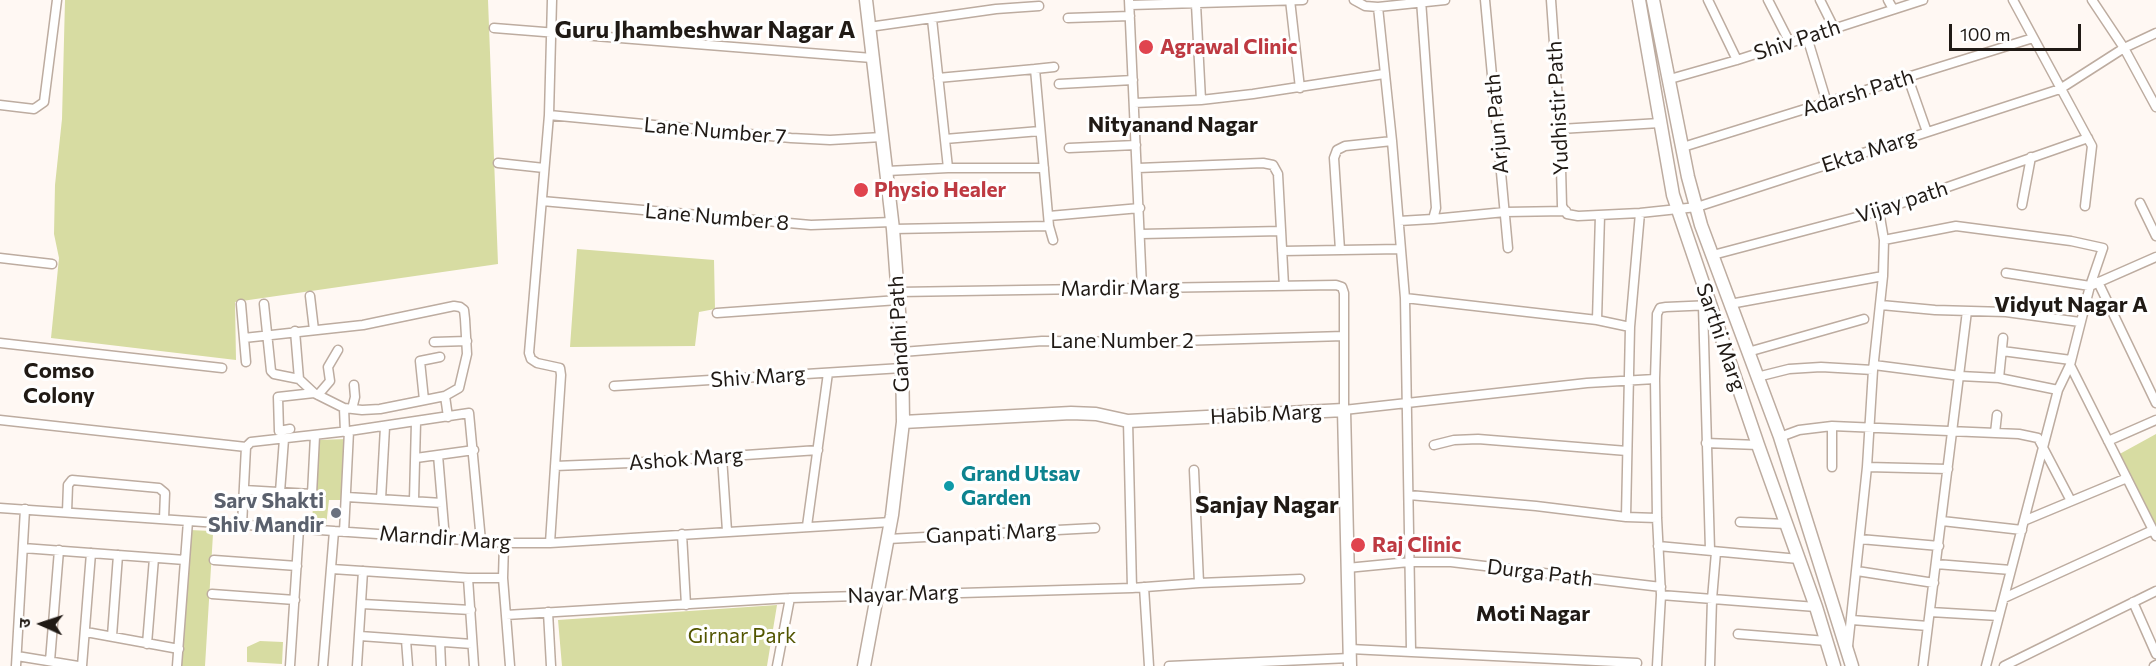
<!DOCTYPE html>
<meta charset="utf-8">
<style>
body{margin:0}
#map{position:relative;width:2156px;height:666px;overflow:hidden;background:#fff8f3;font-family:Commissioner,"Noto Sans Devanagari",sans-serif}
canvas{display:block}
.north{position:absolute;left:12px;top:594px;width:60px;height:60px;-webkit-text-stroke:4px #fff;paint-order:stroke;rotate:273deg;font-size:16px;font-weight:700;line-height:24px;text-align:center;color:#201a15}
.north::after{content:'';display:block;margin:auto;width:21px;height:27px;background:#201a15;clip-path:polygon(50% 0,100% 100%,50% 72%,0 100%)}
.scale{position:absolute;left:1949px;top:24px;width:132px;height:27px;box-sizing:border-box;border:3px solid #201a15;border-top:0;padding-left:8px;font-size:18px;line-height:21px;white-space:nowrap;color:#201a15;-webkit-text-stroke:4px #fff;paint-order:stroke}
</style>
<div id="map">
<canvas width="2156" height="666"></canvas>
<div class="north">उ</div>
<div class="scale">100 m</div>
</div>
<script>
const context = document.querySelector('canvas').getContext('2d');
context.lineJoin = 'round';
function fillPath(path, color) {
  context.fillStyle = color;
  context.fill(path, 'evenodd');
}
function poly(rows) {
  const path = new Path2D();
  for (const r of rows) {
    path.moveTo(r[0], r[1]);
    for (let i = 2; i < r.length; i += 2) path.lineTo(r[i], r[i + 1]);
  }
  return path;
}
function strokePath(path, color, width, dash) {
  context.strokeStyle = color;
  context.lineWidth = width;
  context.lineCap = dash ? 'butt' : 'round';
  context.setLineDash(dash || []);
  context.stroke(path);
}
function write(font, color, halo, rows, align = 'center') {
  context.font = font + ' Commissioner,sans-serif';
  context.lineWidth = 6;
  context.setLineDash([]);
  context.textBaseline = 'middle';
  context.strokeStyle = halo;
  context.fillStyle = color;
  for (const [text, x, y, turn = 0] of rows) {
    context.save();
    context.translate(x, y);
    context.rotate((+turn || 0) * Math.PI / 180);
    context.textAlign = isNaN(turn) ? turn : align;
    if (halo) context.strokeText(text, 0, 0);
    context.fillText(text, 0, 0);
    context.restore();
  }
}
fillPath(poly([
 [65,0,488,0,498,264,235,302,236,360,51,338,59,258,54,234,55,185,62,119],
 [577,249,714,260,715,309,699,312,695,346,570,347],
 [2156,434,2156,536,2116,456],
 [348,439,345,500,329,500,326,526,312,525,316,440],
 [190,530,211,531,213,534,205,666,181,666],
 [777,605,767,666,562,666,558,620],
 [260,641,283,642,282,664,247,662,247,647]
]), '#d7dca2');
const street = poly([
 [1129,0,1142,288],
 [1290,0,1300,88],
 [1354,0,1365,6,1378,7,1445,0],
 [1485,0,1508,248],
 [1551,0,1560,129,1562,206,1567,214,1578,216,1640,213,1697,207,2060,89,2124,48,2156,33],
 [1708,0,1737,60],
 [1768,0,1790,43],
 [1820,0,1834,28],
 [1888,0,1893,9],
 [2013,0,2092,146,2085,206],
 [2092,0,2124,48,2156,107],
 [1196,4,1201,100],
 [1130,5,1303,0],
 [1378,7,1392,141,1405,298,1411,650],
 [1068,18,1130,16],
 [932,19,948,168],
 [869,27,996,9,1039,6],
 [494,28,872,58],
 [1807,37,1827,103],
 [938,78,1035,69],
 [1908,78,1927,132],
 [1670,79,1737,60,1923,0],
 [1059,84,1133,80],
 [1134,103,1201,100,1253,94,1384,74],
 [0,105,34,109,44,102,57,0],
 [549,115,791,138,830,140,882,137],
 [1560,129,1660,123],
 [945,139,1040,131],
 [1683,147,2033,38],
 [1069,148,1136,145],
 [498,163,544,168],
 [1138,168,1263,163,1273,165,1278,174,1284,286],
 [887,171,948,168,1044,168],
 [542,201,811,225,892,222],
 [2140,203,2156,236],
 [2022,205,2031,157],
 [1049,216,1140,208],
 [1433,219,1505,212,1566,211],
 [1399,221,1433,219,1436,208,1421,0],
 [893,229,1049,226],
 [1141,234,1281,231],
 [1053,240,1049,226,1035,69,1054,67],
 [1884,240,1956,226,2071,241,2103,248,2090,286,2070,365,2058,390,1986,666],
 [1340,250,1334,158,1337,150,1345,146,1392,141],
 [1282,251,1401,249],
 [1713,255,1879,211,2088,138],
 [0,258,52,264],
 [2006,273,2090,286,2156,257],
 [2098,282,2156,403],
 [898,292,1336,285,1342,287,1344,293,1344,410,1587,383,1655,379],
 [310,296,314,330],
 [1405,298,1597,320,1630,327],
 [241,304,246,362],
 [264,304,271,371,274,374,299,379],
 [1730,304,1883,276],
 [1712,305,1666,307,1660,308,1657,314,1655,379,1657,518,1661,595,1816,607],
 [1881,305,1935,310,2006,312,2080,322],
 [1703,306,1710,550],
 [717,313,898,300],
 [1597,320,1600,215],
 [295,331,299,379,314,393,344,408,362,410,380,409,445,396,448,417],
 [244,338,363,325,454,306,460,307,464,310,465,319,467,354,459,388,445,396],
 [434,342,467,341],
 [0,343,222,368],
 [2002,351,2071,360],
 [902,352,1042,341,1144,342,1344,336],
 [1748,352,1864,319],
 [1874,365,1960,376,1999,378,2058,390],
 [2070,365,2156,536],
 [1757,377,1789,369,1821,367,1873,370],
 [1999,378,2003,338],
 [614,386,902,368],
 [318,395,330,381,328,367,338,350],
 [424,400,420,361,440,357],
 [344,408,345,432],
 [352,409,355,397,354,385],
 [0,420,246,447,251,442,349,431,469,413,481,541],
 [1128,421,1132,588],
 [290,429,279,431,278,397,314,393],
 [1995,433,1997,415],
 [1780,437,1799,430,1832,426,2019,434,2038,438,2071,501],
 [2108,441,2156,420],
 [1706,443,1758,445],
 [1434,445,1454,440,1478,439,1627,451],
 [438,455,445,539],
 [722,457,727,531],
 [416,458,474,450],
 [555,466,630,463,818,450],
 [1832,467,1832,426],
 [1867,467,1948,469],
 [1194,470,1199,583],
 [244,490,312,494,315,436],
 [280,492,284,439],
 [1409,495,1536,506,1626,517,1657,518],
 [347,497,442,503],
 [381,499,385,427],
 [414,500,416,422],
 [0,508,508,543,550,543,891,522],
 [67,512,68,485,72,480,159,488,165,493,164,519],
 [1626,517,1630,327,1640,213],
 [2026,520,2127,478],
 [1942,521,2022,530],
 [1740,522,1786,524],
 [242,525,246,447],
 [807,526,828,373],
 [344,532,349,431],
 [682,534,686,605],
 [888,539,1095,528],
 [1860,539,1939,546],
 [504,543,503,578,510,666],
 [550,543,561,375,560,368,537,363,531,359,529,353,549,115,552,0],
 [1658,546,1799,559],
 [23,548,185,560],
 [214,560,297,566],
 [1936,564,2011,570],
 [1347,568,1409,562,1451,562,1661,587],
 [332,569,468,578,503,578],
 [1857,571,1934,583],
 [468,578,474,666],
 [1144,587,1149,666],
 [212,594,295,600],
 [2004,598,2153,530],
 [2133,602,2156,654],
 [362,604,471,610],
 [548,612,551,666],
 [1930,612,1999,616],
 [506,615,790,598,1132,588,1199,583,1300,579],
 [1852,620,1928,626],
 [86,632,179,649],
 [1738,634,1827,641],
 [112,636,118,555],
 [360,636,472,644],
 [406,640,408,666],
 [440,642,441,666],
 [147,644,154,558],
 [1848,646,1867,467,1873,370,1883,276,1884,240,1879,211],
 [1350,649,1637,663],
 [17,656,78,666],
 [50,661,59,550],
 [16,666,25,509],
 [82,666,91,553],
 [177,666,188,521],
 [290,666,299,529],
 [323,666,334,531],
 [357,666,363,571],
 [777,666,790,598],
 [1169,666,1350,658],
 [1657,666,1661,595],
 [1710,666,1712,599,1716,552],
 [1923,666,1967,311],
 [2004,666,2156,591],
 [2154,666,2156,665]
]);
const secondary = poly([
 [1639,0,1673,195,1758,445,1816,607,1834,666],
 [1653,0,1688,177,1701,225,1780,437,1852,666],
 [903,422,1071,413,1096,414,1128,421,1344,410,1350,666],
 [864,666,892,515,903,422,902,352,893,229,866,0]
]);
strokePath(street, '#bdaca0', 11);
strokePath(secondary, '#bdaca0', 15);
strokePath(street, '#fff', 8);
strokePath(secondary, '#fff', 12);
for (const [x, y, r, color] of [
 [1146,47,8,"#e0444e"],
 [861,190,8,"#e0444e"],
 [949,486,6,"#0f9aa8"],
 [336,513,6,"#6b7280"],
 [1358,545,8,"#e0444e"]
]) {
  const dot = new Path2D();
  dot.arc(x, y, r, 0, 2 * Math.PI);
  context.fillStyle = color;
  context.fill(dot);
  strokePath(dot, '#fff', 2);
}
write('21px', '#201a15', '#fff', [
 ["Shiv Path",1797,40,-18],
 ["Adarsh Path",1858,93,-17],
 ["Yudhistir Path",1558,108,-93],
 ["Arjun Path",1497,124,-95],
 ["Lane Number 7",715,131,5],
 ["Ekta Marg",1869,151,-18],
 ["Vijay path",1902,202,-18],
 ["Lane Number 8",717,217,5],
 ["Mardir Marg",1120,288,-1],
 ["Gandhi Path",899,334,-93],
 ["Sarthi Marg",1721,337,71],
 ["Lane Number 2",1122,341],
 ["Shiv Marg",758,377,-4],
 ["Habib Marg",1266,414,-3],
 ["Ashok Marg",686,459,-4],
 ["Ganpati Marg",991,533,-3],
 ["Marndir Marg",445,538,4],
 ["Durga Path",1540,573,7],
 ["Nayar Marg",903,594,-2]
]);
write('bold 21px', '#be3a42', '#fff', [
 ["Agrawal Clinic",1160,47],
 ["Physio Healer",874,190],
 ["Raj Clinic",1372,545]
], 'left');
write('bold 21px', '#0d838f', '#fff', [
 ["Grand Utsav",961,474],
 ["Garden",961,498]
], 'left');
write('bold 21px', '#5b616d', '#fff', [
 ["Sarv Shakti",324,501],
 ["Shiv Mandir",324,525]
], 'right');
write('21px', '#525500', '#fff', [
 ["Girnar Park",742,636]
]);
write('bold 22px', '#201a15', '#fff', [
 ["Nityanand Nagar",1173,125],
 ["Vidyut Nagar A",2071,305],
 ["Comso",59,371],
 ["Colony",59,396],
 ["Moti Nagar",1533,614]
]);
write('bold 24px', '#201a15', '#fff', [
 ["Guru Jhambeshwar Nagar A",705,30],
 ["Sanjay Nagar",1267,505]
]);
</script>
